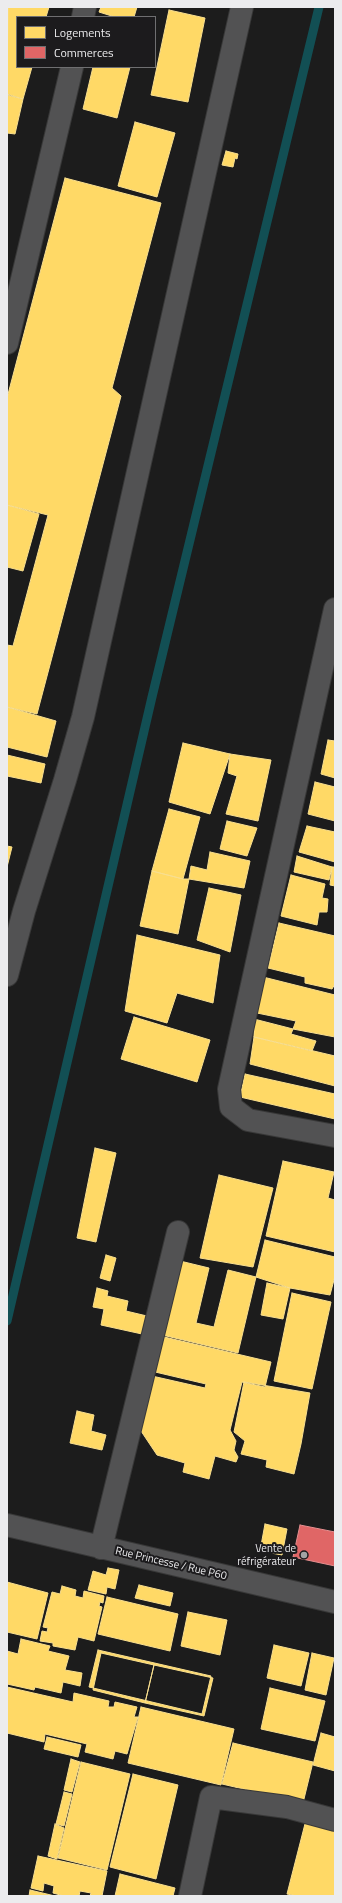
<!DOCTYPE html>
<meta charset="utf-8">
<style>
body{margin:0}
#map{position:relative;width:342px;height:1903px;overflow:hidden;background:#1c1c1c;font-family:"Titillium Web",sans-serif}
canvas{display:block}
.frame{position:absolute;inset:0;border:8px solid #ececee;pointer-events:none}
.legend{position:absolute;left:16px;top:16px;width:140px;height:52px;box-sizing:border-box;background:#1c1b1d;border:1px solid #6f6f71;margin:0;padding:5px 7px;list-style:none;font-size:12px;color:#ececee}
.legend li{display:flex;align-items:center;gap:8px;height:20px}
.legend b{width:20px;border:1px solid #6f6f71}
</style>
<div id="map">
<canvas width="342" height="1903"></canvas>
<div class="frame"></div>
<ul class="legend">
<li><b style="height:11px;background:#ffd966"></b>Logements</li>
<li><b style="height:11px;background:#e06666"></b>Commerces</li>
</ul>
</div>
<script>
const context = document.querySelector('canvas').getContext('2d');
context.lineJoin = 'round';
function fillPath(path, color) {
  context.fillStyle = color;
  context.fill(path, 'evenodd');
}
function poly(rows) {
  const path = new Path2D();
  for (const r of rows) {
    path.moveTo(r[0], r[1]);
    for (let i = 2; i < r.length; i += 2) path.lineTo(r[i], r[i + 1]);
  }
  return path;
}
function strokePath(path, color, width, dash) {
  context.strokeStyle = color;
  context.lineWidth = width;
  context.lineCap = dash ? 'butt' : 'round';
  context.setLineDash(dash || []);
  context.stroke(path);
}
function write(font, color, halo, rows, align = 'center') {
  context.font = font + ' "Titillium Web",sans-serif';
  context.lineWidth = 4;
  context.setLineDash([]);
  context.textBaseline = 'middle';
  context.strokeStyle = halo;
  context.fillStyle = color;
  for (const [text, x, y, turn = 0] of rows) {
    context.save();
    context.translate(x, y);
    context.rotate((+turn || 0) * Math.PI / 180);
    context.textAlign = isNaN(turn) ? turn : align;
    if (halo) context.strokeText(text, 0, 0);
    context.fillText(text, 0, 0);
    context.restore();
  }
}
const homes = poly([
 [8,7,49,7,46,17,17,17,17,67,32,67,23,99,7,94,8,7],
 [101,7,137,7,134,17,115,17,99,12,101,7],
 [169,10,205,18,188,102,151,95,169,10],
 [93,67,130,67,117,118,83,109,93,67],
 [7,95,23,99,15,134,7,133,7,95],
 [135,122,175,133,157,197,118,186,135,122],
 [226,151,238,154,237,159,235,158,233,167,222,165,226,151],
 [65,178,161,203,112,388,121,396,37,714,7,707,7,645,13,646,48,515,7,505,7,398,65,178],
 [7,505,39,514,23,571,7,567,7,505],
 [7,707,56,721,47,757,7,747,7,707],
 [328,740,335,741,335,778,321,774,328,740],
 [183,743,230,754,210,814,169,802,183,743],
 [230,754,271,760,258,821,226,814,237,776,228,773,230,754],
 [7,755,45,764,41,783,7,776,7,755],
 [315,782,335,787,335,821,308,814,315,782],
 [169,809,200,817,183,879,152,871,169,809],
 [227,821,257,828,247,856,220,849,227,821],
 [307,826,335,832,335,862,299,852,307,826],
 [7,846,12,847,7,867,7,846],
 [210,852,250,861,244,888,189,879,191,866,207,870,210,852],
 [297,856,332,867,329,880,294,872,297,856],
 [332,867,335,867,335,886,330,885,332,867],
 [152,871,183,879,189,879,178,934,140,926,152,871],
 [291,875,325,884,322,898,328,899,327,912,319,912,317,925,281,916,291,875],
 [209,888,241,895,230,952,197,940,209,888],
 [279,923,335,936,335,984,332,989,305,983,305,977,268,968,279,923],
 [137,935,220,955,213,1003,177,993,167,1023,125,1011,137,935],
 [263,977,335,995,335,1037,293,1029,296,1021,257,1013,263,977],
 [134,1017,210,1040,197,1082,121,1059,134,1017],
 [254,1019,293,1029,291,1034,316,1041,312,1051,254,1037,254,1019],
 [254,1037,335,1056,335,1086,250,1064,254,1037],
 [245,1074,335,1094,335,1119,240,1097,245,1074],
 [95,1148,116,1153,96,1242,77,1238,95,1148],
 [283,1161,334,1172,328,1198,335,1200,335,1252,266,1236,283,1161],
 [219,1175,273,1188,253,1267,200,1258,219,1175],
 [265,1240,335,1257,335,1276,330,1295,290,1288,256,1277,265,1240],
 [106,1255,116,1258,110,1281,100,1278,106,1255],
 [180,1261,209,1268,196,1323,214,1327,228,1270,256,1277,238,1353,162,1335,180,1261],
 [267,1283,290,1288,283,1319,261,1315,267,1283],
 [97,1288,108,1291,107,1296,128,1301,126,1311,147,1316,142,1334,101,1325,104,1309,93,1307,97,1288],
 [292,1293,331,1302,312,1389,274,1381,292,1293],
 [160,1336,271,1362,265,1387,242,1382,230,1430,236,1441,234,1450,238,1457,236,1462,215,1456,209,1479,183,1472,185,1463,157,1455,139,1428,152,1376,205,1388,206,1384,151,1371,160,1336],
 [244,1382,310,1393,301,1444,294,1474,266,1467,267,1460,241,1454,245,1441,234,1432,244,1382],
 [77,1411,94,1415,91,1431,106,1435,102,1450,70,1443,77,1411],
 [265,1524,287,1529,282,1555,260,1551,265,1524],
 [108,1568,119,1570,115,1589,107,1587,106,1594,88,1590,93,1571,106,1575,108,1568],
 [7,1582,48,1593,37,1639,7,1632,7,1582],
 [139,1585,173,1593,170,1606,135,1598,139,1585],
 [62,1586,76,1590,75,1596,83,1598,84,1591,104,1596,103,1603,100,1602,99,1606,102,1607,94,1641,78,1637,75,1650,53,1646,53,1643,40,1641,42,1631,47,1632,48,1628,43,1627,52,1592,60,1594,62,1586],
 [107,1597,178,1614,170,1651,98,1634,107,1597],
 [188,1612,227,1620,220,1655,181,1646,188,1612],
 [21,1639,50,1646,48,1651,69,1656,65,1670,82,1673,80,1686,63,1682,61,1693,35,1687,34,1690,7,1684,7,1651,18,1654,21,1639],
 [274,1645,309,1653,301,1686,267,1678,274,1645],
 [98,1650,211,1676,202,1714,89,1687,98,1650],
 [101,1653,154,1665,145,1703,93,1690,101,1653],
 [312,1653,334,1658,326,1695,305,1690,312,1653],
 [154,1665,213,1678,204,1716,145,1703,154,1665],
 [7,1687,73,1702,74,1693,109,1701,108,1707,114,1707,115,1702,137,1707,134,1717,138,1717,127,1754,115,1751,113,1759,85,1752,87,1744,45,1734,44,1742,7,1733,7,1687],
 [270,1688,325,1701,315,1741,261,1729,270,1688],
 [141,1707,234,1729,221,1785,128,1763,141,1707],
 [321,1733,335,1737,335,1771,313,1765,321,1733],
 [47,1737,81,1745,78,1757,44,1749,47,1737],
 [233,1743,313,1762,303,1803,222,1784,233,1743],
 [71,1759,80,1762,72,1792,64,1790,71,1759],
 [81,1762,130,1774,107,1870,58,1858,81,1762],
 [133,1774,178,1785,156,1879,110,1867,133,1774],
 [64,1792,72,1794,64,1826,56,1824,64,1792],
 [307,1816,335,1823,335,1896,297,1896,287,1894,307,1816],
 [55,1824,64,1828,57,1859,48,1856,55,1824],
 [38,1856,107,1871,102,1896,90,1896,91,1893,80,1891,79,1896,64,1896,53,1893,54,1886,44,1883,43,1891,31,1888,38,1856],
 [120,1874,175,1888,173,1896,115,1896,120,1874],
 [30,1890,55,1896,29,1896,30,1890]
]);
fillPath(homes, '#ffd966');
strokePath(homes, '#f9df8f', 1);
const shops = poly([
 [300,1525,335,1532,335,1566,293,1557,300,1525]
]);
fillPath(shops, '#e06666');
strokePath(shops, '#e48e8f', 1);
strokePath(poly([
 [7,1321,152,697,319,7]
]), '#124f54', 9);
const minor = poly([
 [83,17,85,7],
 [7,343,72,67],
 [335,609,229,1089,231,1107,248,1120,335,1136],
 [7,975,24,911,65,780,83,717,242,7],
 [7,1525,335,1602],
 [101,1548,178,1232],
 [190,1896,211,1797,287,1807,335,1820]
]);
strokePath(minor, '#383838', 24);
strokePath(minor, '#525253', 22);
for (const [x, y, r, color] of [
 [304,1555,4,"#a3a3a4"]
]) {
  const dot = new Path2D();
  dot.arc(x, y, r, 0, 2 * Math.PI);
  context.fillStyle = color;
  context.fill(dot);
  strokePath(dot, '#1c1b1d', 1.5);
}
write('11px', '#ececee', '#1c1b1d', [
 ["Vente de",296,1549],
 ["réfrigérateur",296,1562]
], 'right');
write('11px', '#ececee', '#1c1b1d', [
 ["Rue Princesse / Rue P60",171,1564,13]
]);
</script>
